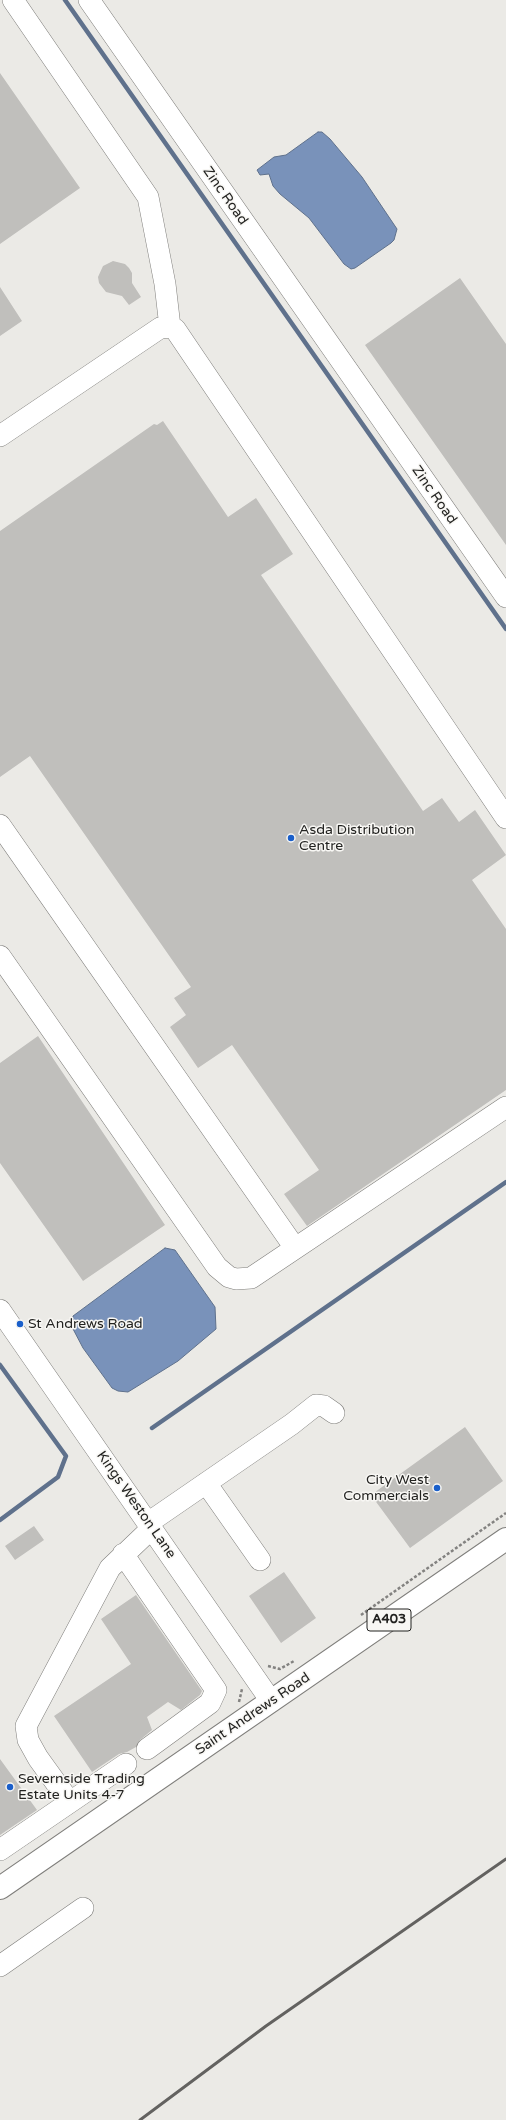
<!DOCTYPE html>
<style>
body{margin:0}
canvas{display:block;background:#ebeae6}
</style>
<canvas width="506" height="2120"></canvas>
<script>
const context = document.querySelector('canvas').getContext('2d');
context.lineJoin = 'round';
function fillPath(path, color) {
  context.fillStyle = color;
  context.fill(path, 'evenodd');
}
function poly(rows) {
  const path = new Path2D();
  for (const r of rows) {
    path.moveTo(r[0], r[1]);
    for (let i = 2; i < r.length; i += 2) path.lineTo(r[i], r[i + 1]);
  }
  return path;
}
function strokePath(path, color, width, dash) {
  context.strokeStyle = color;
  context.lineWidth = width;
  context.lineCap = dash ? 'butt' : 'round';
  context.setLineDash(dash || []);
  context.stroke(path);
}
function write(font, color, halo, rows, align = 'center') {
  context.font = font + ' "Varela Round",sans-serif';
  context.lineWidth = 3;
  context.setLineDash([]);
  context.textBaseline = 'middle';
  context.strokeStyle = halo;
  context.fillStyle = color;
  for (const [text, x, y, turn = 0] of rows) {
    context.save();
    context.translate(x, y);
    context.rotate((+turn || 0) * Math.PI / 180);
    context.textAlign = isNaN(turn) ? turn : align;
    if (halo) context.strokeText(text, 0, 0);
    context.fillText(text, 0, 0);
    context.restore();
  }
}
const water = poly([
 [318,132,322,132,330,139,362,177,397,229,394,240,391,243,355,268,351,269,344,264,309,218,280,194,273,186,269,174,260,175,257,170,274,157,286,155,318,132],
 [165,1248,175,1250,215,1307,216,1329,178,1361,128,1392,118,1391,112,1388,83,1348,72,1327,73,1316,165,1248]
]);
fillPath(water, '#7992ba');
strokePath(water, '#5f718c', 1);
strokePath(poly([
 [65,0,506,629],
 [0,1365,66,1456,58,1477,0,1520],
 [152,1428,506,1182]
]), '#5f718c', 4.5);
fillPath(poly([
 [0,73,80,188,0,244],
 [113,261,125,264,129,268,132,273,132,283,141,297,129,305,122,296,106,292,99,283,98,277,103,266],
 [460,278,506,344,506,545,365,345],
 [0,287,22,321,0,336],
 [163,421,228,517,256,498,293,554,261,575,423,811,442,798,459,822,475,810,506,855,472,880,506,929,506,1090,307,1226,284,1194,319,1170,232,1045,198,1068,170,1027,186,1015,174,998,191,987,30,756,0,777,0,531,154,424,157,425],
 [38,1036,165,1225,83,1281,0,1163,0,1063],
 [465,1427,503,1481,410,1548,371,1495],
 [34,1526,44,1540,15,1560,5,1546],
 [284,1572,316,1618,281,1643,249,1596],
 [136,1595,202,1691,200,1695,181,1710,168,1702,147,1717,152,1730,140,1740,136,1747,127,1752,119,1754,92,1772,54,1716,131,1664,101,1619],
 [0,1759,37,1810,0,1835]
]), '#c0bfbc');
const minor = poly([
 [13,0,148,197,165,284,170,327],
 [89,0,506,597],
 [0,436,160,328,170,327,175,329,506,818],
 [0,825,295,1248],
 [0,956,217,1267,229,1277,236,1279,251,1278,506,1107],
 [0,1310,271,1701],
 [206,1483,260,1560],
 [148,1523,292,1424,316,1405,324,1406,334,1413],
 [123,1554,216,1690,210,1703,147,1749],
 [69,1801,38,1758,28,1740,26,1726,110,1568,152,1528],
 [0,1850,126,1764],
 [0,1966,83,1908]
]);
const highway = poly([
 [0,1888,506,1539]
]);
strokePath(minor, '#7f7e7b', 22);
strokePath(highway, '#7f7e7b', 24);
strokePath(poly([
 [361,1615,506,1513],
 [268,1666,280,1669,294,1661],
 [239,1702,242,1689]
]), '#838280', 2.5, [3, 2]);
strokePath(minor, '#fff', 21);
strokePath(highway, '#fff', 22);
strokePath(poly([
 [140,2120,266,2026,506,1859]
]), '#636260', 3);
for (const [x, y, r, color] of [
 [291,838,4,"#1a5fca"],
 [20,1324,4,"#1a5fca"],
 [437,1488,4,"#1a5fca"],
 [10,1787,4,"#1a5fca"]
]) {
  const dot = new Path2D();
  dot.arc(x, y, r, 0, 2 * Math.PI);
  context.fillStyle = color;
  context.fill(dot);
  strokePath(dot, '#f8f7f4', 1.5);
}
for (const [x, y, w] of [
 [389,1620,44]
]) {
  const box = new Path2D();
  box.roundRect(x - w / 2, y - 11, w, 22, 3);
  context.fillStyle = '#f8f7f4';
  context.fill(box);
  strokePath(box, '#232321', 1);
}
write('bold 13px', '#232321', null, [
 ["A403",389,1620]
]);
write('14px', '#232321', '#f8f7f4', [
 ["Zinc Road",225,196,55],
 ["Zinc Road",434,495,55],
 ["Kings Weston Lane",136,1505,55],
 ["Saint Andrews Road",253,1714,-34]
]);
write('14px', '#232321', '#f8f7f4', [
 ["Asda Distribution",299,830],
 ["Centre",299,846],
 ["St Andrews Road",28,1324],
 ["City West",429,1480,"right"],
 ["Commercials",429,1496,"right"],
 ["Severnside Trading",18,1779],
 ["Estate Units 4-7",18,1795]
], 'left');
</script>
